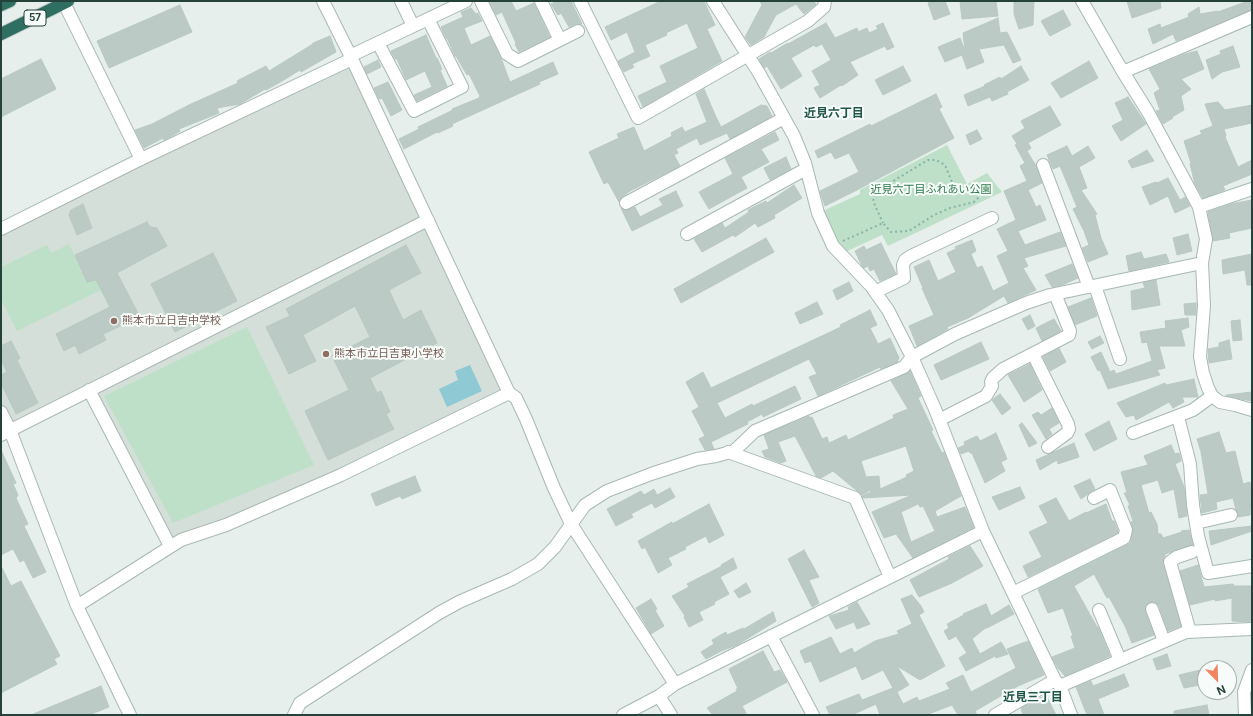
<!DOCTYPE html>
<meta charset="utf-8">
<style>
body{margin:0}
#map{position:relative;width:1253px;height:716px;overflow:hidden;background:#e6efeb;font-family:Inter,sans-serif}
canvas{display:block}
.frame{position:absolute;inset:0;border:2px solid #24423a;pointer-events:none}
.north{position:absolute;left:1197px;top:660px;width:40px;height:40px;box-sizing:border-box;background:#f7fbf9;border:1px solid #a3b1ad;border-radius:50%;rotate:157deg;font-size:11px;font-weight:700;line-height:16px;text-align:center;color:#24423a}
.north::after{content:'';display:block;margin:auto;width:14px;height:18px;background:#f4845f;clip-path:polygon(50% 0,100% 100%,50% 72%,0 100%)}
</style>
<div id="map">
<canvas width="1253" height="716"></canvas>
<div class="frame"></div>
<div class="north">N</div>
</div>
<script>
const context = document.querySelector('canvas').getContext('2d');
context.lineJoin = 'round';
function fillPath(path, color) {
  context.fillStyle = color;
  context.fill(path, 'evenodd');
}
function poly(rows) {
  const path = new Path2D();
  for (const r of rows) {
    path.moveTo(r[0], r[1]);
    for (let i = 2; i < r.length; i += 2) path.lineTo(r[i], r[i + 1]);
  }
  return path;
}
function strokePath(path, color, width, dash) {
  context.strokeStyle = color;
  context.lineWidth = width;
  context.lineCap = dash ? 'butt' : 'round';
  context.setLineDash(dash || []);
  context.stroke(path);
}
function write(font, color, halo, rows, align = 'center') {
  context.font = font + ' Inter,"Noto Sans JP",sans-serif';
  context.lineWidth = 4;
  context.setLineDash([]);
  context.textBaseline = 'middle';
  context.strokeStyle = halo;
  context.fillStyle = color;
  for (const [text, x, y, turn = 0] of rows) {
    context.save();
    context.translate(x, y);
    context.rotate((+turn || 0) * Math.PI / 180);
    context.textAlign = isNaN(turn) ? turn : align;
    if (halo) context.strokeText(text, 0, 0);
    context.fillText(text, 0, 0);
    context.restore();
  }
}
fillPath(poly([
 [352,59,509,393,170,546,89,390,10,430,1,412,1,230]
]), '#d4dfda');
fillPath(poly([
 [947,145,967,184,987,173,1002,192,888,246,882,235,841,254,818,213,860,194,860,190],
 [69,244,87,282,96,280,101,290,17,331,1,299,1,267,47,245,51,253],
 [247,327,314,465,173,523,104,396]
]), '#bfe0c8');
fillPath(poly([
 [470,365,482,391,447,407,439,389,458,380,455,371]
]), '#8ec9d4');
const building = poly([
 [495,1,511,1,516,11,534,3,550,37,519,52,515,44,516,43,502,12,496,15,490,3,495,1],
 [558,1,571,1,582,24,575,24,569,27,561,13,558,15,551,4,558,1],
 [661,1,704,1,715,25,707,29,722,61,643,107,638,96,667,82,660,66,698,48,687,23,666,33,667,35,645,45,650,56,632,64,634,67,624,72,618,61,635,52,627,32,611,40,605,27,661,1],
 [760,1,813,1,816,4,804,14,796,4,776,15,764,37,751,45,745,37,762,5,760,1],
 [933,1,945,1,950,14,934,20,928,3,933,1],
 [960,1,996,1,998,16,962,19,960,1],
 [1014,1,1034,1,1033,25,1019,29,1014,14,1014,1],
 [1127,1,1160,1,1161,8,1132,18,1127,1],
 [1248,1,1252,1,1252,10,1176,41,1173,34,1153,44,1148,29,1160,24,1161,28,1189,17,1188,14,1199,7,1200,14,1218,11,1218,12,1248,1],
 [180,5,192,32,109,68,97,41,180,5],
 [471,8,476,14,478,13,482,21,464,28,471,45,490,36,501,58,510,82,553,62,558,74,539,82,540,84,452,124,453,126,438,133,437,132,404,149,399,139,419,129,418,127,453,110,452,109,479,98,480,96,469,74,467,75,456,56,455,56,447,38,446,38,441,27,463,17,461,12,471,8],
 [1063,10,1071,25,1050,36,1041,21,1063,10],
 [998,18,1000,33,1007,32,1021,60,1013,63,1004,45,979,49,984,62,967,69,962,55,945,62,938,47,960,38,965,51,963,33,998,18],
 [826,23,835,38,857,28,858,32,867,28,869,33,878,29,876,26,883,23,894,47,887,50,885,46,850,62,858,75,842,86,841,85,820,98,814,88,820,85,812,71,831,60,822,44,816,47,814,45,791,58,802,76,781,89,767,66,764,68,759,59,770,52,771,53,788,43,788,44,826,23],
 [426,35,436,58,437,58,442,69,440,70,447,86,417,101,414,95,432,87,425,71,406,80,397,59,395,59,391,51,426,35],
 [330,36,336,52,301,72,300,70,282,81,266,90,265,89,240,104,217,108,219,113,179,129,180,131,170,137,164,140,163,138,144,148,135,130,152,124,191,104,238,83,237,81,266,66,269,71,313,44,313,43,330,36],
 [1233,46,1240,67,1222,72,1212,79,1206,60,1221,54,1220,51,1233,46],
 [1197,51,1204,69,1181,79,1191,89,1181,96,1184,110,1172,117,1173,118,1163,124,1156,111,1160,110,1154,93,1160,89,1149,69,1185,54,1197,51],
 [41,59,56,89,1,117,1,79,41,59],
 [378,60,381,67,367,74,364,67,378,60],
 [1089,61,1098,78,1061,98,1051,83,1089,61],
 [903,66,911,81,883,95,875,80,903,66],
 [1021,66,1029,80,1007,92,1008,94,992,101,990,97,968,106,964,95,985,86,984,85,1000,77,1001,79,1021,66],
 [388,82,402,110,391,116,382,98,379,99,374,88,388,82],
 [704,89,716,117,721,127,761,105,767,106,772,116,730,139,727,133,700,145,697,138,676,149,678,153,674,155,680,166,630,191,622,197,619,202,608,182,604,184,589,152,619,138,617,134,634,127,644,151,672,136,671,133,682,127,685,132,707,122,696,94,704,89],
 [936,94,942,107,939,109,954,138,857,190,825,206,820,191,859,172,849,153,835,159,831,152,818,158,815,151,870,124,871,126,936,94],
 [1128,97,1146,124,1121,141,1112,126,1123,120,1115,103,1128,97],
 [1218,102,1225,110,1252,105,1252,123,1224,129,1226,136,1225,137,1238,167,1252,160,1252,174,1223,186,1225,190,1203,198,1195,184,1190,164,1191,163,1184,141,1202,134,1200,131,1213,126,1205,104,1218,102],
 [1050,106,1061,125,1028,143,1031,148,1027,151,1036,166,1042,183,1028,190,1036,207,1040,205,1046,220,1018,231,1025,245,1060,232,1066,246,1024,258,1028,266,1023,268,1036,290,1008,303,1004,296,968,318,947,327,948,329,917,346,909,326,934,315,922,288,923,288,914,267,929,260,938,281,956,272,947,253,956,249,955,247,972,240,976,251,971,254,977,268,982,266,993,291,1009,283,997,256,1008,251,997,229,1016,220,1004,191,1027,181,1020,166,1025,163,1015,145,1017,144,1012,136,1025,128,1021,121,1050,106],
 [977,130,982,139,970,145,966,135,977,130],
 [775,132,779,140,761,149,769,162,741,177,747,188,709,209,699,192,733,174,725,158,775,132],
 [1067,146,1072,156,1088,146,1095,158,1079,167,1087,188,1081,190,1097,214,1095,215,1101,238,1108,254,1088,262,1082,248,1089,245,1084,231,1073,209,1077,207,1060,166,1053,169,1047,155,1067,146],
 [1147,150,1154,161,1132,168,1128,161,1147,150],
 [786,157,791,169,770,180,764,168,786,157],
 [1168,178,1180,200,1185,197,1190,206,1175,213,1168,196,1150,205,1142,187,1156,182,1157,183,1168,178],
 [794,185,802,198,774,215,775,218,758,227,755,223,735,237,733,235,702,252,694,239,722,223,725,228,749,212,748,210,766,201,767,203,794,185],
 [676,191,683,206,632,231,621,208,626,210,635,207,640,217,663,205,659,199,676,191],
 [1252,200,1252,228,1229,233,1230,238,1213,241,1208,212,1231,204,1252,200],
 [83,204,92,228,77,235,69,215,71,210,83,204],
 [147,222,150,227,157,228,167,246,117,273,140,317,103,334,106,340,79,354,75,345,64,351,56,334,110,307,96,280,87,282,75,255,147,222],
 [1188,234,1192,251,1177,255,1173,238,1188,234],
 [766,238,774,252,681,303,674,289,766,238],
 [881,243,896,274,880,281,874,269,870,271,868,266,864,268,862,266,855,251,864,246,866,250,881,243],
 [406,245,421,273,389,290,403,320,421,310,437,343,370,378,377,393,381,391,390,412,386,414,394,429,328,460,305,411,349,390,332,356,370,337,355,306,303,335,316,361,289,374,266,327,290,316,286,309,406,245],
 [1141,252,1144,259,1166,254,1169,262,1129,271,1126,256,1141,252],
 [213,253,237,301,175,332,151,284,213,253],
 [1252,254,1252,285,1247,285,1245,270,1223,274,1222,260,1252,254],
 [1072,264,1078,278,1062,285,1052,287,1045,275,1072,264],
 [1156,280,1160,305,1132,310,1131,291,1145,288,1143,283,1156,280],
 [849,282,853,291,837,300,833,290,849,282],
 [1091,298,1097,316,1075,325,1068,307,1091,298],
 [817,302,823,314,800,324,795,313,817,302],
 [1196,303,1196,315,1185,315,1184,304,1196,303],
 [870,310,877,325,870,328,878,344,890,338,899,358,897,362,881,369,880,367,818,396,809,377,817,374,809,359,717,403,725,418,752,404,753,406,795,386,801,399,763,417,762,414,747,422,748,424,711,442,714,449,705,450,699,439,705,436,692,411,699,407,686,382,703,372,711,388,841,327,840,325,870,310],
 [1030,315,1035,326,1028,330,1022,319,1030,315],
 [1188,318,1189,327,1181,330,1185,346,1159,346,1165,368,1157,370,1160,375,1108,389,1100,370,1098,371,1091,357,1101,352,1110,372,1114,370,1116,374,1152,361,1147,342,1142,343,1140,332,1166,328,1165,321,1188,318],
 [1054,319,1061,331,1042,341,1036,328,1054,319],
 [1240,320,1242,340,1233,341,1231,321,1240,320],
 [1100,336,1104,343,1092,349,1088,342,1100,336],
 [1229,340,1232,359,1209,363,1208,349,1219,347,1219,343,1229,340],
 [11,341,20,358,17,360,38,403,16,414,1,383,1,375,7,372,1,360,1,346,11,341],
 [981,342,989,359,941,380,934,365,981,342],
 [1059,348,1066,362,1050,371,1043,357,1059,348],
 [1030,364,1042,390,1024,402,1008,375,1030,364],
 [910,371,921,396,918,398,933,430,931,431,942,453,944,452,961,496,935,511,937,517,965,507,974,527,913,558,896,534,884,538,872,512,912,495,863,498,862,496,871,492,871,490,862,495,833,471,821,478,816,476,795,436,778,442,786,461,781,463,765,457,762,451,769,449,764,435,809,416,810,418,812,417,822,439,827,437,829,443,846,435,848,440,894,418,893,415,908,409,891,381,910,371],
 [906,446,914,471,906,475,907,477,880,489,879,476,866,477,861,461,906,446],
 [918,504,920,507,923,506,935,531,911,542,901,512,918,504],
 [1194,379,1198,397,1182,397,1184,402,1173,408,1169,402,1136,420,1134,415,1126,417,1117,403,1165,383,1166,385,1194,379],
 [1252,392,1252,401,1226,396,1226,395,1252,392],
 [1000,394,1011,408,1002,415,992,400,1000,394],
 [1052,408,1059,423,1049,429,1052,434,1046,439,1032,415,1038,412,1041,415,1052,408],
 [1109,421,1117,439,1094,451,1085,434,1109,421],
 [1022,423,1037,443,1029,447,1019,425,1022,423],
 [1219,432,1226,453,1235,451,1243,484,1250,482,1252,490,1252,494,1251,495,1250,515,1238,517,1238,513,1236,510,1233,498,1216,502,1217,509,1202,513,1200,495,1208,494,1201,452,1197,439,1219,432],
 [996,433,1007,459,1001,462,1005,471,985,483,972,453,970,453,969,451,961,454,958,448,965,445,964,442,977,436,980,441,996,433],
 [1074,443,1079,457,1058,464,1057,460,1040,470,1036,460,1074,443],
 [1171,445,1175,454,1179,453,1181,461,1175,464,1184,487,1187,516,1179,518,1174,489,1162,493,1158,480,1141,485,1149,513,1151,512,1157,524,1158,534,1161,534,1163,538,1182,532,1181,531,1189,530,1193,545,1165,554,1165,556,1163,560,1163,564,1181,626,1168,631,1159,606,1156,603,1150,602,1146,605,1145,611,1154,635,1132,643,1125,626,1109,597,1107,598,1094,574,1074,586,1097,627,1098,627,1110,656,1065,676,1058,668,1052,657,1075,648,1071,636,1073,636,1063,608,1048,613,1038,589,1130,543,1133,531,1131,522,1133,521,1128,506,1130,505,1124,493,1127,493,1121,472,1148,465,1144,456,1171,445],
 [1,450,16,483,13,484,18,495,16,498,28,524,24,526,46,572,33,578,24,560,20,562,13,549,1,555,1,450],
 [415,476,421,491,402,499,400,496,376,506,371,494,415,476],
 [1090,479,1095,489,1081,499,1074,486,1090,479],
 [1020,487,1025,498,999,510,992,497,1020,487],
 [670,488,675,497,655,508,652,503,631,514,633,517,616,526,607,509,641,491,644,495,654,489,657,495,670,488],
 [1056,498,1069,521,1086,512,1086,513,1106,504,1112,521,1114,521,1118,531,1118,533,1028,577,1023,566,1042,557,1029,532,1048,523,1039,506,1056,498],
 [709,504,724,535,709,543,706,536,685,547,686,549,668,558,672,565,658,573,645,547,642,549,638,541,672,522,672,524,709,504],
 [1252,526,1252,531,1211,545,1209,531,1252,526],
 [970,546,983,566,952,583,919,597,910,580,949,559,948,557,970,546],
 [804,550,819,577,809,580,819,603,812,607,788,559,804,550],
 [733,558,737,568,720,577,729,594,714,602,715,604,699,612,703,620,689,627,684,617,685,616,672,596,689,587,687,584,722,566,721,565,733,558],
 [1198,565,1204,587,1233,584,1234,586,1252,586,1252,622,1232,621,1232,598,1215,601,1215,599,1190,605,1180,571,1198,565],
 [1,566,11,586,21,581,60,656,54,659,57,664,1,693,1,566],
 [746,583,751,592,739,598,734,591,746,583],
 [912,595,921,606,924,612,919,615,945,666,920,680,897,666,909,685,897,692,903,704,917,697,919,701,950,689,946,683,963,675,971,692,1016,668,1007,649,1028,641,1044,675,1018,686,975,711,977,715,958,715,952,705,926,715,880,715,876,704,852,715,830,715,826,707,859,694,862,700,893,688,883,670,862,680,856,666,820,682,811,661,805,663,800,651,831,637,840,654,852,648,854,653,875,641,899,634,897,631,912,624,901,599,912,595],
 [651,599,657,609,655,610,664,626,651,634,636,608,651,599],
 [857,602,870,624,857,629,854,622,836,629,829,616,849,610,848,607,857,602],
 [986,604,991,616,1009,605,1014,614,989,627,984,629,972,639,980,654,1001,642,1008,654,996,658,995,656,966,671,959,658,967,653,956,636,949,640,944,631,949,628,947,624,964,615,963,614,986,604],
 [773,612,776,621,737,645,721,651,706,659,701,652,714,644,712,640,726,632,727,635,743,628,744,629,773,612],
 [763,651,774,672,780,670,787,682,742,706,747,715,713,715,707,708,737,691,736,689,738,689,729,669,763,651],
 [1167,654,1171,666,1157,670,1153,659,1167,654],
 [1205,669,1205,684,1184,688,1179,675,1205,669],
 [1124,674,1129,686,1098,699,1104,715,1087,715,1076,687,1091,681,1093,686,1124,674],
 [101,686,109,707,89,715,31,715,101,686],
 [1046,695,1056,715,1023,715,1021,708,1046,695],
 [1207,705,1209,715,1174,715,1174,711,1207,705]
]);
fillPath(building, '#bbcac4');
strokePath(building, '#b8c9c2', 1);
const minor = poly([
 [63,1,141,159],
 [323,1,352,59,509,393,516,398,526,419,554,488,571,524,675,684],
 [401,1,413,26],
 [481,1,507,54,518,61,560,40,541,1],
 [580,1,638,118,808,21,824,7,825,1],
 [713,1,759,73,794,136,805,163,818,213,833,246,871,286,888,310,912,357,935,409,983,531,1055,680,1060,686,1071,715],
 [1082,1,1123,72,1148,112,1199,207,1206,239,1202,263,1204,306,1200,357,1203,373,1208,388,1212,396,1220,402,1235,405,1252,410],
 [560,40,578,31],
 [378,43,414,111,462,87,428,19],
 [350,56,466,1],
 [1123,72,1252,17],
 [1043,165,1089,287],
 [626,203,784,118],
 [1199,207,1252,189],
 [1,229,141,159,352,59],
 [687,234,806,169],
 [1095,286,1120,359],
 [875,292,904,278,903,265,905,260,911,256,992,218],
 [1033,354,1068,424,1069,429,1067,433,1048,447],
 [89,390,170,546],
 [1,412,10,430,77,606,130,715],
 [1178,417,1190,464,1193,505,1198,536,1208,573,1252,566],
 [939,420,986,396,992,386,991,382,993,378,1003,369,1069,335,1070,331,1055,294],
 [1133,433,1193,410,1212,396],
 [1,435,428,220],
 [728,452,855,498,890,577],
 [1196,523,1231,515],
 [1013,593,1124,538,1126,530,1110,490,1094,498],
 [77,606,181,540,226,525,341,475,509,393],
 [1152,609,1164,641],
 [1099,610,1120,660],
 [1190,632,1170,562,1177,557,1192,552],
 [771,636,813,715],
 [1060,686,1186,632,1252,629],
 [659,696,671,715],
 [294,715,300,703,439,613,459,602,512,579,538,564,555,547,585,505,607,491,651,474,697,459,716,456,734,451,755,431,904,367,912,357,955,334,1026,303,1050,295,1202,263],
 [623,715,659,696,675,684,983,531],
 [995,715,1055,680],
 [1245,715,1244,692,1252,670]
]);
const highway = poly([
 [1,5,10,1],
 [1,34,68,1]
]);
strokePath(minor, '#a8b8b2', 14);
strokePath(highway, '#c2cac8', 14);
strokePath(poly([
 [843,241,883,223,891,232,909,231,934,215,950,208,974,202,979,197,976,190,970,188,961,191,954,187,945,165,936,160,928,160,895,180,881,187,875,194,873,201,883,223]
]), '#86b3a5', 2, [2, 3]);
strokePath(minor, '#fff', 12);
strokePath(highway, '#2f6f62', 12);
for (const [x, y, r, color] of [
 [114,321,4,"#8d6e63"],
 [326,354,4,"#8d6e63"]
]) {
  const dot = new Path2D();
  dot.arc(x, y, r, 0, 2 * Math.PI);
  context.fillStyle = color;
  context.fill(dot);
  strokePath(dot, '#f7fbf9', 1.5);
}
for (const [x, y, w] of [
 [35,18,22]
]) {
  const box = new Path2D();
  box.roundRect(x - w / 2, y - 8, w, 16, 3);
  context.fillStyle = '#f7fbf9';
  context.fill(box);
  strokePath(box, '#24423a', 1);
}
write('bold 10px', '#24423a', null, [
 ["57",35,18]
]);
write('11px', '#2d7a4b', '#f7fbf9', [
 ["近見六丁目ふれあい公園",931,190]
]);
write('11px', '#785e54', '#f7fbf9', [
 ["熊本市立日吉中学校",122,321],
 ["熊本市立日吉東小学校",334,354]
], 'left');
write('bold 12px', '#1f5548', '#f7fbf9', [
 ["近見六丁目",834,113],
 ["近見三丁目",1033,697]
]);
</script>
